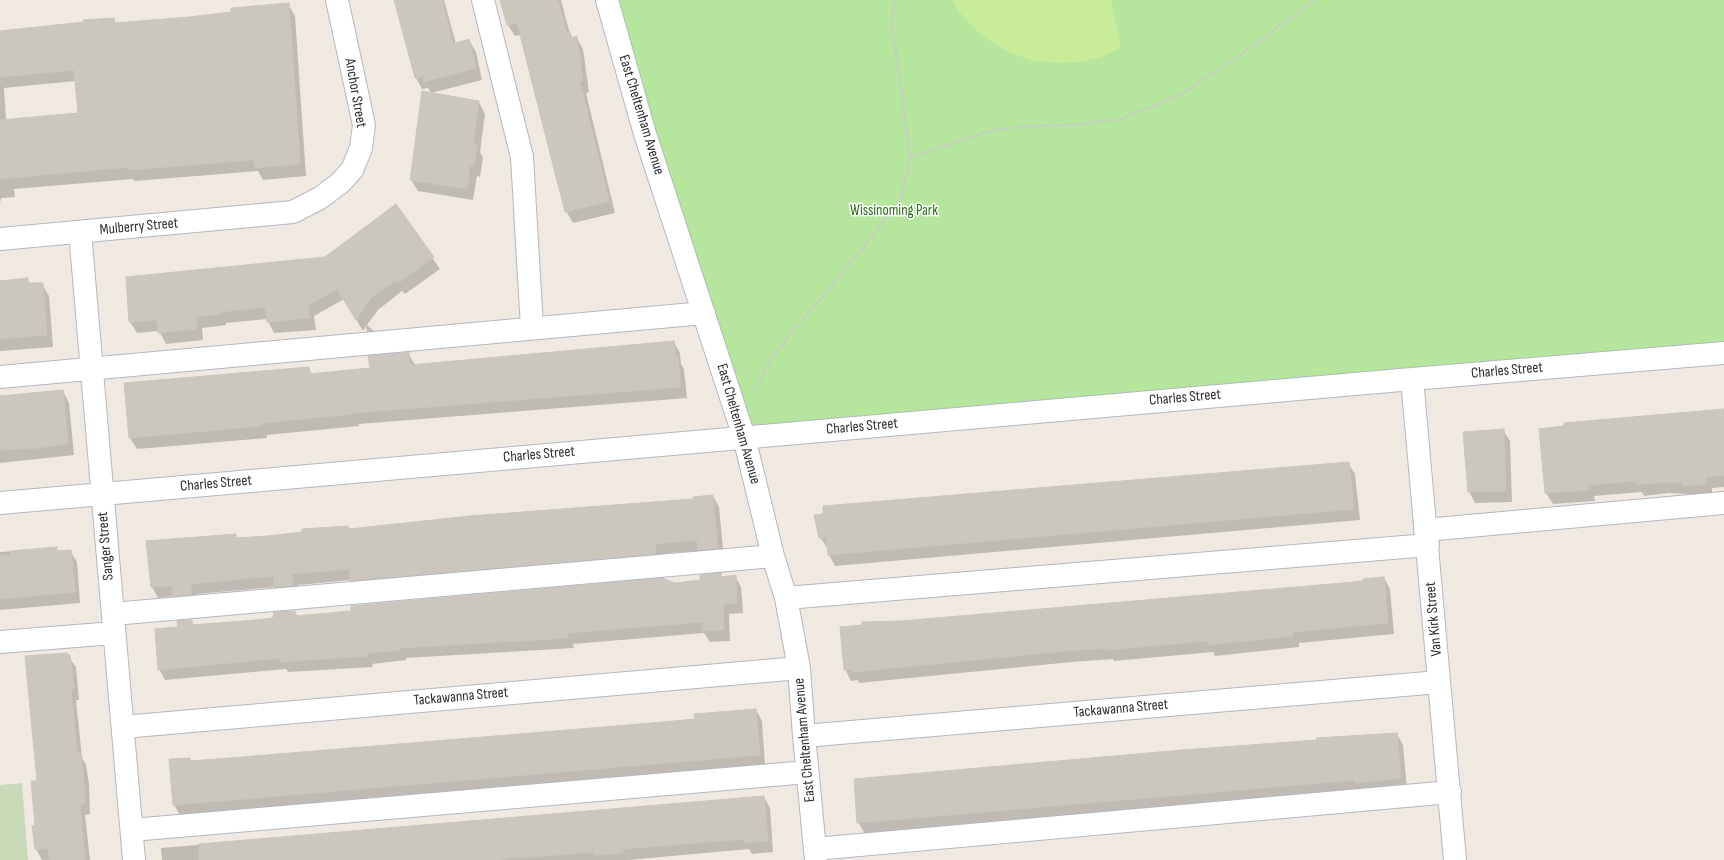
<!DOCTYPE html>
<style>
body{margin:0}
canvas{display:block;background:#efe9e1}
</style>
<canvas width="1724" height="860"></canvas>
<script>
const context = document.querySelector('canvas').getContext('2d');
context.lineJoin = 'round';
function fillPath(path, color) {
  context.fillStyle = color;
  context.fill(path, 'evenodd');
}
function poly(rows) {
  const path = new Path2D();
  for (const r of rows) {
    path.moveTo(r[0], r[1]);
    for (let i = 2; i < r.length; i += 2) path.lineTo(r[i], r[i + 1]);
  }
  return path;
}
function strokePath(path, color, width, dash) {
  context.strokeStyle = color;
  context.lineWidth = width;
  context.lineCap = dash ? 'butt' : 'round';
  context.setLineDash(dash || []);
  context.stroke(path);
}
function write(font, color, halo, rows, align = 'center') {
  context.font = font + ' "Sofia Sans Condensed",sans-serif';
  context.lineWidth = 3;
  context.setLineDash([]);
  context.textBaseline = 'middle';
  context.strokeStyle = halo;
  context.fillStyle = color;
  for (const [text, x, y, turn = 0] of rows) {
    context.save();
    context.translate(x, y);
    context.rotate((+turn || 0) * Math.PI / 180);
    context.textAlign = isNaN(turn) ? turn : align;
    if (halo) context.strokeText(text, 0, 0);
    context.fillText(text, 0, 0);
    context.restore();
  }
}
fillPath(poly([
 [607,0,1724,0,1724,353,744,437]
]), '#b6e59e');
fillPath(poly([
 [22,783,28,860,0,860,0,785]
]), '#c8d9b8');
fillPath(poly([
 [952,0,1111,0,1121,48,1101,57,1079,62,1057,63,1035,61,1013,54,994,44,976,30,961,14]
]), '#c9ec9a');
fillPath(poly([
 [395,0,444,0,456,44,469,40,476,52,482,80,431,93,428,88,422,89,416,78],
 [513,0,561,0,570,34,573,38,576,37,583,49,589,92,586,93,615,213,573,223,566,211,521,35,515,36,508,25,502,4],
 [288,4,295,16,306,176,263,180,258,171,135,181,133,179,14,189,15,197,1,198,0,203,0,32,113,19,116,24,189,18],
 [76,81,79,114,6,120,4,88],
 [479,102,485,114,480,152,483,158,480,177,477,176,473,200,418,191,411,180],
 [396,206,440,269,405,294,402,291,378,310,367,325,374,331,380,342,374,342,367,331,366,326,363,331,344,299,314,316,316,330,274,333,267,319,226,323,226,325,202,328,203,340,166,344,159,331,137,333,130,322,326,258],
 [27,280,30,284,42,284,49,296,53,347,0,351,0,282],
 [674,342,680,353,681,364,684,369,687,398,359,424,359,426,267,435,267,438,137,449,130,438,125,384,308,368,312,374,371,369,408,353,415,365],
 [63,391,69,403,74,455,0,463,0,396],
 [1724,411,1724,487,1712,488,1712,496,1691,498,1689,494,1668,493,1644,496,1642,492,1594,496,1595,501,1553,504,1546,493],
 [1503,430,1510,441,1512,502,1475,503,1469,491],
 [1348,463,1355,474,1360,520,835,566,829,555,828,549,820,537],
 [713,496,719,507,724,559,705,560,699,551,682,552,660,554,661,564,357,591,351,580,298,585,299,596,281,598,275,587,197,594,197,605,180,607,174,596,158,598,152,587,147,542,235,535,237,539,268,537,348,527,350,530,694,500],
 [56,548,58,552,70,551,77,562,80,603,0,610,0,552],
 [720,574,722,578,735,576,741,587,743,613,729,614,730,641,710,642,704,633,573,644,574,648,406,658,406,660,372,664,373,667,288,672,286,669,165,680,159,669,179,628,191,621,194,626,274,619,295,612,298,617,701,581],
 [1384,578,1390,589,1394,634,1299,643,1299,647,1215,656,1213,652,1114,661,1113,659,1072,662,859,683,858,680,851,681,845,669,901,622,1343,584],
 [68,656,76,667,79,700,76,700,82,758,86,765,89,784,90,814,85,815,90,860,42,860,36,849,33,826,36,826,38,782],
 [756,710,762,721,765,765,180,815,174,805,189,759,191,762,696,720],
 [1397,734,1403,745,1407,790,865,834,858,822],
 [764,797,770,808,773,852,752,854,749,849,628,860,162,860,161,848]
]), '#0003');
const building = poly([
 [394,0,442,0,453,44,469,39,476,68,423,82,424,76,415,78,394,0],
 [500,0,558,0,567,33,570,32,571,38,577,36,583,81,580,82,609,201,565,212,517,23,507,25,500,0],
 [289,3,300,164,255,168,254,160,127,170,128,167,0,179,0,120,78,113,74,70,0,77,0,31,84,22,83,20,114,18,115,23,189,17,231,12,231,8,289,3],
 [422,91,479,101,473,145,477,145,474,166,470,165,467,189,410,180,422,91],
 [396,204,434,257,398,283,395,281,371,298,356,320,337,289,308,305,310,318,267,322,265,307,220,312,220,314,196,317,197,329,158,333,157,320,129,322,126,277,325,257,396,204],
 [28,278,28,283,43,283,47,335,0,339,0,281,28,278],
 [674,341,676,357,678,357,681,387,353,413,353,414,261,423,261,426,129,438,124,383,309,367,310,374,370,368,368,356,409,352,410,365,674,341],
 [63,390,68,443,38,448,0,450,0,396,63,390],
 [1724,409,1724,475,1706,477,1706,484,1683,486,1683,483,1661,482,1636,485,1636,481,1588,485,1589,490,1545,493,1539,429,1564,426,1564,423,1724,409],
 [1504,429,1506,491,1468,492,1463,432,1504,429],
 [1349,462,1354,509,828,555,826,537,819,538,814,515,823,514,823,506,1349,462],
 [713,495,718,548,698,550,697,540,675,542,655,544,656,554,350,581,349,569,292,574,293,586,274,587,274,576,191,584,191,595,173,596,172,586,151,587,146,541,236,534,236,538,268,536,302,532,302,529,348,526,349,529,470,516,693,499,693,497,713,495],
 [57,547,57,551,71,550,75,592,0,599,0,556,11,555,10,551,57,547],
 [721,573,721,577,736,575,737,603,723,604,724,630,702,631,702,622,568,633,568,638,400,648,400,650,367,653,367,656,280,662,280,658,158,670,155,629,178,627,177,621,192,620,192,625,255,620,273,618,274,612,295,611,296,616,351,611,351,606,662,578,675,583,700,580,700,575,721,573],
 [1384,577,1388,623,1293,632,1293,636,1208,645,1207,641,1106,650,1106,648,1065,651,852,672,852,669,844,670,840,627,862,625,862,622,901,621,1343,583,1363,581,1363,579,1384,577],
 [67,653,68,655,70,655,74,689,71,689,77,753,80,753,83,772,85,803,80,804,85,860,49,860,48,848,35,849,32,826,35,825,31,781,37,781,25,656,67,653],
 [756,709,760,755,173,805,169,759,190,758,190,761,230,758,652,723,695,719,694,714,756,709],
 [1397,733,1401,778,1355,783,1355,780,857,823,854,779,1182,750,1317,740,1316,738,1397,733],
 [764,796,768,841,745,843,745,839,623,849,623,853,594,855,594,852,491,860,199,860,199,844,764,796]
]);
fillPath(building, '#cbc7bf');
strokePath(building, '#cbc5ba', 1);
const minor = poly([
 [483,0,522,157,532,328],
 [607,0,645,134,744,437,773,556,786,598,799,668,804,736,816,860],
 [80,232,134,860],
 [0,239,293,212,320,198,340,183,352,170,361,148,364,125,337,0],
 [0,377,704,313],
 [1412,379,1455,860],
 [0,503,1412,379,1724,353],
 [1425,530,1724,503],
 [786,598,1428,545],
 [113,614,773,556],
 [0,642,114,633],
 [123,727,799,668],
 [804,736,1439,682],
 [132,830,807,772],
 [815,849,1450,792]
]);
strokePath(minor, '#b4b7c1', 24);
strokePath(poly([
 [910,157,989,131,1025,126,1068,125,1122,119,1179,95,1235,59,1315,0],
 [756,390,774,354,872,237,901,198,910,157,900,76,892,29,894,0]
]), '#c9c9c9', 2.5, [3, 2]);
strokePath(minor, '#fff', 22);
write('15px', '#2e2e2e', '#fff', [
 ["Anchor Street",355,93,80],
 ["East Cheltenham Avenue",641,115,73],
 ["Mulberry Street",139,227,-5],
 ["Charles Street",1507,371,-5],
 ["Charles Street",1185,398,-5],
 ["East Cheltenham Avenue",738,424,74],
 ["Charles Street",862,427,-5],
 ["Charles Street",539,455,-5],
 ["Charles Street",216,484,-5],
 ["Sanger Street",106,546,-95],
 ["Van Kirk Street",1434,619,-95],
 ["Tackawanna Street",461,697,-5],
 ["Tackawanna Street",1121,709,-5],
 ["East Cheltenham Avenue",805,740,-95]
]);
write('15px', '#2c6e1b', '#fff', [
 ["Wissinoming Park",894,211]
]);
</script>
